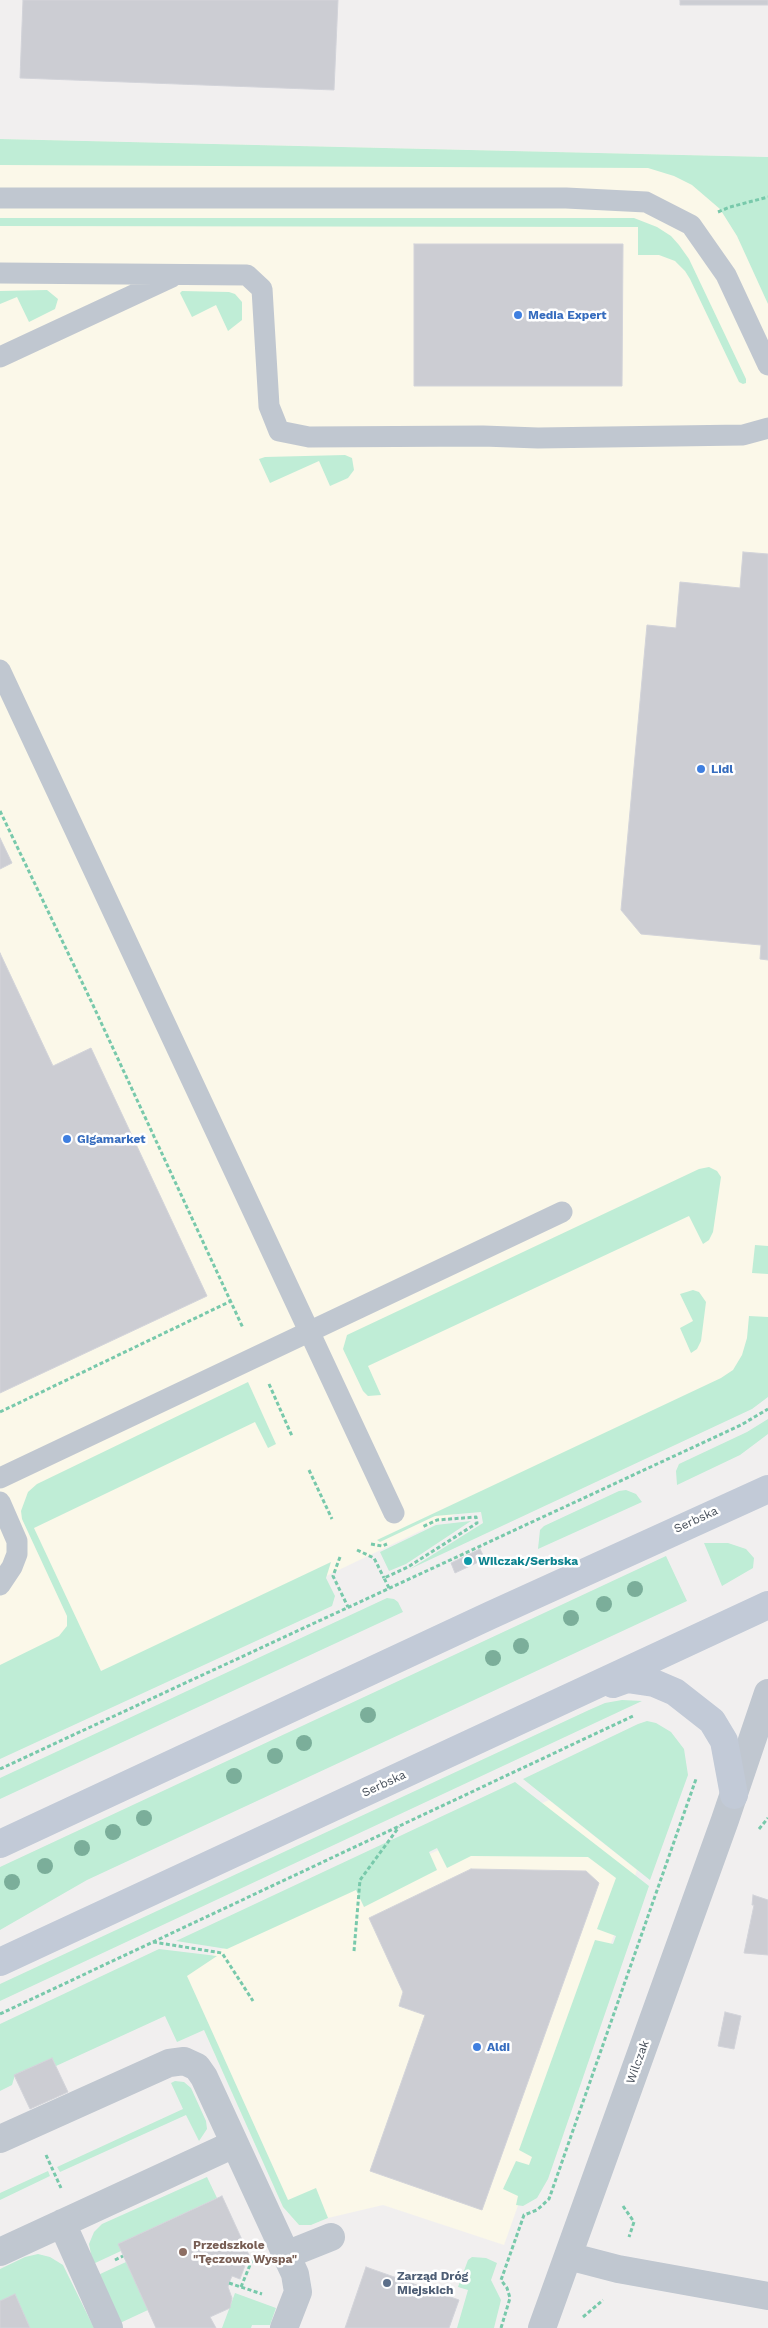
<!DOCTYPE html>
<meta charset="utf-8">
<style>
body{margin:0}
canvas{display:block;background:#f1efef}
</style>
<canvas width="768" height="2328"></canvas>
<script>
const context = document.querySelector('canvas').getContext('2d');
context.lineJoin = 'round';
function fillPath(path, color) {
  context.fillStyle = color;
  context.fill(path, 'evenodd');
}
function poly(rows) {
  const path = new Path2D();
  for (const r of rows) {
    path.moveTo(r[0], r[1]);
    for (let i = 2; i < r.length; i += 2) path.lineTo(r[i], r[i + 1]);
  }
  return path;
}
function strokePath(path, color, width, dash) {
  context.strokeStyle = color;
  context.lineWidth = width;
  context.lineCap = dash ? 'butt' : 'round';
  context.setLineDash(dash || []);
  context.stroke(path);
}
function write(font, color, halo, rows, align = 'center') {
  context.font = font + ' "Work Sans",sans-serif';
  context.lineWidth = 5;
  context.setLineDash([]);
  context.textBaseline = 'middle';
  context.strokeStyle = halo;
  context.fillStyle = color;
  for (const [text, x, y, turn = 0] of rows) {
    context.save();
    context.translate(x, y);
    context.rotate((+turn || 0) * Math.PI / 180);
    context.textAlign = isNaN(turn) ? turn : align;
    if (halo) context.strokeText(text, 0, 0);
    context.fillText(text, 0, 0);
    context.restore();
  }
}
fillPath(poly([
 [0,139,768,157,768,1340,717,1389,0,1732],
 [549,1800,637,1870,504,2245,383,2205,328,2218,311,2225,299,2225,283,2207,180,1976,227,1946]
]), '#fbf8e9');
fillPath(poly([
 [0,139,768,157,768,304,737,236,720,209,692,185,674,176,648,168,0,165],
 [0,218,634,218,657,227,671,236,679,245,689,259,746,379,746,383,743,384,739,382,690,279,685,271,675,261,659,255,638,255,638,227,0,226],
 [47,290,58,299,55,309,29,322,17,297,0,304,0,291],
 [182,291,229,292,235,294,242,302,242,320,228,331,216,305,192,317,180,293],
 [345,455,352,458,354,470,348,478,330,486,319,461,270,483,259,459,265,457],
 [709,1167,717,1171,721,1177,713,1232,709,1240,703,1244,689,1216,368,1366,381,1395,368,1396,363,1391,343,1349,347,1335,699,1169],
 [755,1245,768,1246,768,1274,752,1273],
 [693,1290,699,1292,706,1302,701,1341,697,1349,691,1353,680,1328,693,1321,680,1294],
 [749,1316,768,1317,768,1397,752,1409,410,1569,483,1523,481,1512,435,1516,380,1542,377,1540,721,1378,733,1370,742,1355,747,1338],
 [248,1382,276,1444,268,1448,255,1422,34,1528,101,1671,331,1562,326,1578,335,1596,332,1606,0,1759,0,1665,59,1636,67,1626,67,1616,22,1519,21,1511,28,1492,37,1484],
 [768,1419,768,1434,740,1455,677,1485,676,1471,679,1464,747,1432],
 [626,1490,636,1494,642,1502,538,1549,540,1530,544,1526,619,1491],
 [471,1521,406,1564,389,1571,380,1552,436,1525],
 [704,1543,728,1543,746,1549,754,1558,753,1568,722,1586],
 [666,1556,687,1601,87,1880,0,1930,0,1867],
 [387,1598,394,1599,398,1602,403,1612,0,1799,0,1778],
 [622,1700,642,1701,0,2001,0,1984,589,1710,605,1703],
 [647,1721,656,1723,671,1732,684,1749,688,1775,650,1880,523,1779,638,1724],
 [515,1782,649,1886,548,2179,537,2198,523,2206,516,2205,518,2196,503,2189,516,2161,529,2165,532,2157,519,2150,595,1940,613,1944,616,1936,597,1929,616,1878,588,1857,471,1856,447,1868,437,1848,429,1852,437,1870,364,1907,356,1890,227,1949,176,1941],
 [159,1949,217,1956,187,1976,288,2200,316,2188,328,2218,311,2225,299,2225,283,2207,204,2030,177,2042,165,2016,56,2066,52,2058,15,2075,12,2085,0,2091,0,2024],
 [175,2081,184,2082,191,2088,206,2121,207,2129,199,2141,186,2115,60,2172,57,2167,183,2109,171,2083],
 [48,2171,50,2176,0,2200,0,2193],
 [207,2177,217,2198,118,2244,121,2251,93,2264,89,2244,94,2232,102,2224],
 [38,2254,50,2257,63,2265,94,2328,30,2328,15,2295,0,2301,0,2269,25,2257],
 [472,2257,486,2258,497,2263,491,2280,501,2300,494,2328,457,2328,468,2290,458,2287,468,2260],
 [126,2262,148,2310,120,2323,98,2275],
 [235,2293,276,2308,270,2325,252,2325,251,2328,222,2328]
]), '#bfedd6');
const building = poly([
 [23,0,338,0,334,90,20,78,23,0],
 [680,0,768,0,768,5,680,5,680,0],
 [414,244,623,244,622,386,414,386,414,244],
 [743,552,768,554,768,960,760,959,761,945,641,934,621,910,647,625,676,628,680,582,740,588,743,552],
 [0,838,12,863,0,869,0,838],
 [0,953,53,1066,91,1048,207,1296,0,1393,0,953],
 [480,1549,485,1559,455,1573,451,1563,480,1549],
 [471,1869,586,1871,599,1883,482,2210,370,2171,425,2015,399,2006,403,1992,369,1918,471,1869],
 [753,1895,768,1900,768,1955,744,1953,754,1905,752,1905,753,1895],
 [725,2012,741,2016,734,2049,718,2046,725,2012],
 [52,2058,68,2092,30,2109,14,2075,52,2058],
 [222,2196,249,2255,240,2279,232,2276,229,2283,228,2287,232,2298,230,2308,210,2317,216,2328,156,2328,118,2244,222,2196],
 [366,2267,459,2300,449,2328,345,2328,366,2267],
 [15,2294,30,2328,0,2328,0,2301,15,2294]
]);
fillPath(building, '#cccdd3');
strokePath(building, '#d3d4da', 1);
strokePath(poly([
 [718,212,730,207,768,197],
 [0,811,92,1003,243,1328],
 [269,1384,292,1436],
 [0,1412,231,1301],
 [309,1470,332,1519],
 [371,1544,382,1546,387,1544],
 [357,1550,374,1558,384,1578],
 [340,1557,333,1576,348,1607],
 [389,1588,384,1578,408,1567,477,1523,476,1517,437,1520,422,1527],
 [0,1769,741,1425,768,1409],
 [759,1829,768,1818],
 [153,1942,222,1953,253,2001],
 [354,1951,360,1880,399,1827],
 [0,2014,633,1716],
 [46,2155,61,2188],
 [623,2206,634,2222,629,2237],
 [115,2260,123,2256],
 [229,2283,262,2294],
 [241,2287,252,2260],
 [583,2317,603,2300],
 [501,2328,510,2298,507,2288,501,2280,524,2215,537,2210,549,2199,696,1779]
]), '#78c9ab', 3, [4, 2.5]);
strokePath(poly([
 [0,198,566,198,646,202,691,225,726,275,768,365],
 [0,273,247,275,262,289,269,406,279,431,309,437,483,436,538,438,743,435,768,428],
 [0,357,172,277],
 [0,670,394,1513],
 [0,1478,562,1212],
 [0,1502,17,1541,17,1554,12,1567,0,1585]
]), '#c0c7d0', 21);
strokePath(poly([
 [0,2139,169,2063,184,2061,197,2067,204,2077,295,2274,298,2292,284,2328],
 [62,2223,109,2328],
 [0,2252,234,2144],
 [286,2255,331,2237],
 [568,2256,618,2269,768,2296],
 [542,2328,725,1820,768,1693]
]), '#c0c7d0', 28);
strokePath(poly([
 [613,1684,627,1679,654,1683,675,1692,712,1721,724,1741,734,1795],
 [0,1844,491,1615,768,1489],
 [0,1962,768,1605]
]), '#c2cad7', 28);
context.fillStyle = '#7bae9a';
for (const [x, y] of [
 [635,1589],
 [604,1604],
 [571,1618],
 [521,1646],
 [493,1658],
 [368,1715],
 [304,1743],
 [275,1756],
 [234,1776],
 [144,1818],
 [113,1832],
 [82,1848],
 [45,1866],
 [12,1882]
]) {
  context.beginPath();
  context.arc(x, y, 8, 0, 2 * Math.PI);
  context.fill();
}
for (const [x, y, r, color] of [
 [518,315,5,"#3f7fe0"],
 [701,769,5,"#3f7fe0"],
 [67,1139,5,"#3f7fe0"],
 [468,1561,5,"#0f9aa8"],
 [477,2047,5,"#3f7fe0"],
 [183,2252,5,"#8d6e63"],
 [387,2283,5,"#5c6f8a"]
]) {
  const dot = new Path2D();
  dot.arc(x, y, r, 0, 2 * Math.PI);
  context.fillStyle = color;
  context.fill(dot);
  strokePath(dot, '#fff', 2);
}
write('bold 12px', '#366cbe', '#fff', [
 ["Media Expert",528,315],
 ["Lidl",711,769],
 ["Gigamarket",77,1139],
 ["Aldi",487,2047]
], 'left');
write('12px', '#48505b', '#fff', [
 ["Serbska",696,1520,-25],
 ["Serbska",384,1784,-25],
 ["Wilczak",638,2062,-70]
]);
write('bold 12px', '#0d838f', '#fff', [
 ["Wilczak/Serbska",478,1561]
], 'left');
write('bold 12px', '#785e54', '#fff', [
 ["Przedszkole",193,2245],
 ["\"Tęczowa Wyspa\"",193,2259]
], 'left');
write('bold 12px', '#4e5e75', '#fff', [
 ["Zarząd Dróg",397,2276],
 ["Miejskich",397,2290]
], 'left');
</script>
